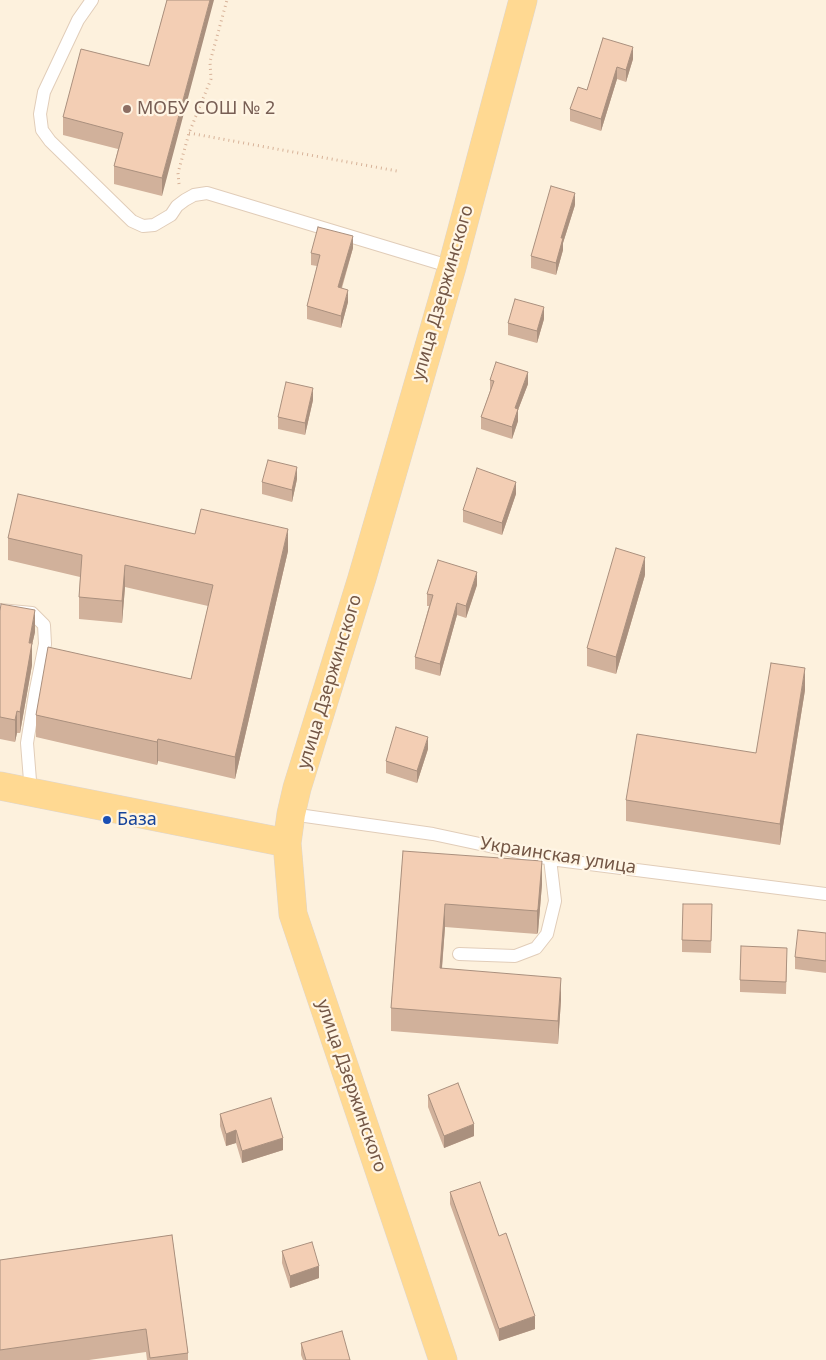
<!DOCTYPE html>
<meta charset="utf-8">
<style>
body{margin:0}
canvas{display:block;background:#fdf1dd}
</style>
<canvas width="826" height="1360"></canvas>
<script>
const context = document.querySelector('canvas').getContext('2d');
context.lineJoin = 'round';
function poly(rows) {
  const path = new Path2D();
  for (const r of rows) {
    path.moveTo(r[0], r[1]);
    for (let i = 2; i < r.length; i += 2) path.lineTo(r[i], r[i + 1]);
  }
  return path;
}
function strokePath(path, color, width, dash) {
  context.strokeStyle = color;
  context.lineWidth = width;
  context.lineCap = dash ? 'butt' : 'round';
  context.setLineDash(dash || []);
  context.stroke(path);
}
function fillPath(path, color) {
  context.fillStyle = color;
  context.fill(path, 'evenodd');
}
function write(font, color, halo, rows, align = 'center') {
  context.font = font + ' "Noto Sans",sans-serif';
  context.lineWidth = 4.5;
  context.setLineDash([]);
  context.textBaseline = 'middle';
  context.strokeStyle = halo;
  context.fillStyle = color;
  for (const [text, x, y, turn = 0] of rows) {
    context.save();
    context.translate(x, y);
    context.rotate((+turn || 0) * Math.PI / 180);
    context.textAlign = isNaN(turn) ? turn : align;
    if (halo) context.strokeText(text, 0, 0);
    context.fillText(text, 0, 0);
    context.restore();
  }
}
const service = poly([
 [92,0,78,20,44,92,40,114,42,130,50,141,132,221,143,226,154,225,171,215,177,206,185,200,194,195,207,193,452,267],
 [0,610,32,613,44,625,45,644,35,694,27,743,31,793],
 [291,814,433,834,550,859,826,894],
 [459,954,515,956,536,948,547,934,555,901,550,859]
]);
const primary = poly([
 [0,786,287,843],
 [443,1360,293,914,287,843,291,814,297,788,362,578,452,267,523,0]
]);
strokePath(service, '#e1cdb9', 14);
strokePath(primary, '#ddd6d2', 29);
strokePath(poly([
 [189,133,397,171],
 [179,184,178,173,189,133,211,79,210,62,227,0]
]), '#d7b298', 3, [1, 4]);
strokePath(service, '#fff', 12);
strokePath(primary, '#ffd992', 28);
fillPath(poly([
 [167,0,162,196,114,184,114,166,118,149,63,135,63,117,149,66],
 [603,38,633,59,626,82,617,79,601,131,570,121,570,109,587,90],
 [575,205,563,243,563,250,556,275,531,268,531,256],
 [353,248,342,288,348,302,341,328,307,319,307,306,317,266,311,265,311,253],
 [544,319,537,343,508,335,508,323],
 [490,380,528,384,518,410,518,421,512,439,481,429,481,417,490,391],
 [313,400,305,435,278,429,278,417],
 [297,479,292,502,262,494,262,482],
 [516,494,502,535,463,522,463,510],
 [195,534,288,551,235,779,158,761,157,765,36,737,36,715,191,679,208,606,125,587,122,623,79,619,79,597,80,577,8,560,8,538],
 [645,575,616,674,587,666,587,648],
 [477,585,466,618,457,615,440,676,415,669,415,657,429,606,427,606,427,594],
 [0,611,35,632,32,645,32,665,20,733,17,733,15,742,0,739],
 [805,690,780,845,626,821,626,800,756,753],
 [428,749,417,783,386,773,386,761],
 [403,851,542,884,538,932,537,934,445,927,442,969,561,1000,558,1044,391,1031,391,1008],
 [712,916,711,953,682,952,682,940],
 [826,933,826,973,795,969,795,957],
 [787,960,786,994,740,992,740,980],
 [428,1095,474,1136,444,1148,428,1107],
 [220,1114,283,1150,242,1163,236,1143,226,1146,220,1126],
 [450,1192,499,1236,535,1329,499,1341,450,1204],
 [172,1235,188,1353,188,1360,147,1360,146,1352,89,1360,0,1360,0,1260],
 [282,1251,319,1278,290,1288,282,1263],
 [301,1343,350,1360,303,1360,301,1355]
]), '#d1b19b');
fillPath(poly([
 [210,0,214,0,162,196,162,178],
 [633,47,633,59,626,82,626,70],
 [617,67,617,79,601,131,601,119],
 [575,193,575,205,563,243,563,250,556,275,556,263,561,238],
 [353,236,353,248,338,299,338,287],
 [348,290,348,302,341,328,341,316],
 [544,307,544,319,537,343,537,331],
 [528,372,528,384,518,410,518,421,512,439,512,427,515,408],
 [313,388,313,400,305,435,305,423],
 [297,467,297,479,292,502,292,490],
 [516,482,516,494,502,535,502,523],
 [288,529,288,551,235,779,235,757],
 [645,557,645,575,616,674,616,657],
 [125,565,125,587,122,623,122,601],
 [477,572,477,585,466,618,466,606],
 [457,603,457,615,440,676,440,664],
 [35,610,35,632,32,645,32,665,20,733,20,712,29,643],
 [805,668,805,690,780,845,780,824],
 [17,711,17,733,15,742,15,720],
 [428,737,428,749,417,783,417,771],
 [158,739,158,761,157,765,157,742],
 [542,861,542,884,538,932,537,934,537,911],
 [445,904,445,927,440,991,440,968],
 [561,978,561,1000,558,1044,558,1021],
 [474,1124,474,1136,444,1148,444,1136],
 [236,1130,236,1143,226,1146,226,1134],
 [283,1138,283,1150,242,1163,242,1151],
 [319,1266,319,1278,290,1288,290,1276],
 [535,1316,535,1329,499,1341,499,1329]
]), '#aa907e');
const building = poly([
 [167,0,210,0,162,178,114,166,123,133,63,117,81,49,149,66,167,0],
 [603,38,633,47,626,70,617,67,601,119,570,109,578,87,587,90,603,38],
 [551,186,575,193,561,238,563,238,556,263,531,256,551,186],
 [318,227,353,236,338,287,348,290,341,316,307,306,320,255,311,253,318,227],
 [515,299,544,307,537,331,508,323,515,299],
 [496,362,528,372,515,408,518,409,512,427,481,417,494,381,490,380,496,362],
 [286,382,313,388,305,423,278,417,286,382],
 [268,460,297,467,292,490,262,482,268,460],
 [477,468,516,482,502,523,463,510,477,468],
 [18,494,195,534,201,509,288,529,235,757,158,739,157,742,36,715,48,647,191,679,213,585,125,565,122,601,79,597,82,555,8,538,18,494],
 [616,548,645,557,616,657,587,648,616,548],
 [438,560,477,572,466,606,457,603,440,664,415,657,433,595,427,594,438,560],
 [1,604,35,610,29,643,32,643,20,712,17,711,15,720,0,717,0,611,1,604],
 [771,663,805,668,780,824,626,800,637,734,756,753,771,663],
 [396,727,428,737,417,771,386,761,396,727],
 [403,851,542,861,538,909,537,911,445,904,440,968,561,978,558,1021,391,1008,403,851],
 [683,904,712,904,711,941,682,940,683,904],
 [798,930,826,933,826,961,795,957,798,930],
 [741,946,787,948,786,982,740,980,741,946],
 [458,1083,474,1124,444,1136,428,1095,458,1083],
 [271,1098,283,1138,242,1151,236,1130,226,1134,220,1114,271,1098],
 [480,1182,499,1236,506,1233,535,1316,499,1329,450,1192,480,1182],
 [172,1235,188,1353,150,1358,146,1329,0,1350,0,1260,172,1235],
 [312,1242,319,1266,290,1276,282,1251,312,1242],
 [342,1331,350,1360,306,1360,301,1343,342,1331]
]);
fillPath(building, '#f3ceb4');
strokePath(building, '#aa907e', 1);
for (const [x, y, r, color] of [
 [127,109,5,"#8d6e63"],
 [107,820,5,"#1a4fb4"]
]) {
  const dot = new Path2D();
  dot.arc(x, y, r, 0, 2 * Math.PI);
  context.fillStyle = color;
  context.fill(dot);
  strokePath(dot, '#fff5e4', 2);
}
write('18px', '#785e54', '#fff5e4', [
 ["МОБУ СОШ № 2",137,109]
], 'left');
write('18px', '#735645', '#fff5e4', [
 ["улица Дзержинского",443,293,-74],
 ["улица Дзержинского",330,682,-73],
 ["Украинская улица",558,856,9],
 ["улица Дзержинского",351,1086,71]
]);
write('18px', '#164399', '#fff5e4', [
 ["База",117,820]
], 'left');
</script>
